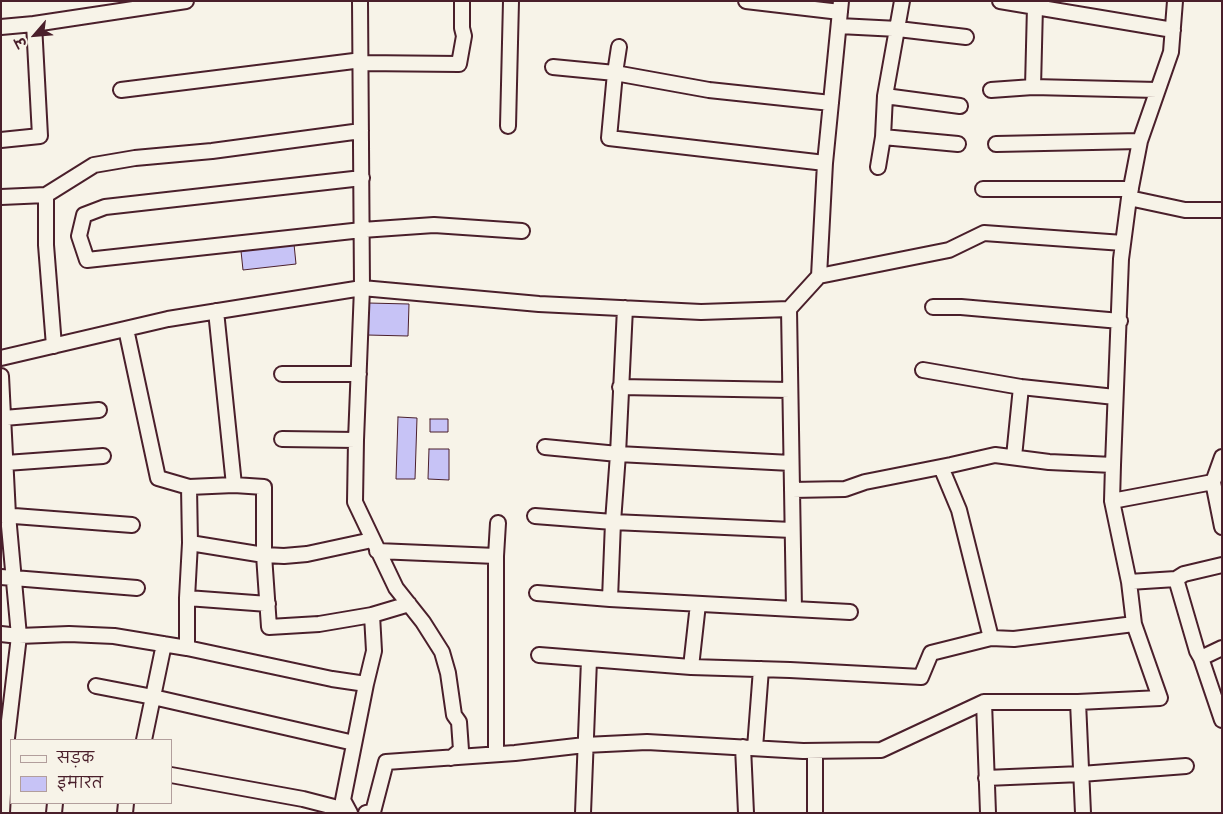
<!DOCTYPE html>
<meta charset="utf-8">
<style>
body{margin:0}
#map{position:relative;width:1223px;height:814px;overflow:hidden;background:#f7f3e8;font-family:Pangolin,"Playpen Sans Deva",sans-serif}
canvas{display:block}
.frame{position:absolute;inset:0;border:2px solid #4a1f2b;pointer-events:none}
.legend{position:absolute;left:10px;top:739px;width:162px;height:65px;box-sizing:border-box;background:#f7f3e8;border:1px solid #b29e9c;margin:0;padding:6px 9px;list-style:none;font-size:15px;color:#4a1f2b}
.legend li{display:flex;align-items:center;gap:10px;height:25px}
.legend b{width:25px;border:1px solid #b29e9c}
.north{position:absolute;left:10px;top:10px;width:50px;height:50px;-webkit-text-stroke:4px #f7f3e8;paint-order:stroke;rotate:243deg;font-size:14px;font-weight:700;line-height:20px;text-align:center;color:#4a1f2b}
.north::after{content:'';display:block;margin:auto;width:18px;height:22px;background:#4a1f2b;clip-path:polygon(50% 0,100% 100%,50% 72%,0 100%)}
</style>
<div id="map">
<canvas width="1223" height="814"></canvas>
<div class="frame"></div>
<ul class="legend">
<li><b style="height:6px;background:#f7f3e8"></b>सड़क</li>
<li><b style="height:14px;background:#c7c3f6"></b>इमारत</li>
</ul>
<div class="north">उ</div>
</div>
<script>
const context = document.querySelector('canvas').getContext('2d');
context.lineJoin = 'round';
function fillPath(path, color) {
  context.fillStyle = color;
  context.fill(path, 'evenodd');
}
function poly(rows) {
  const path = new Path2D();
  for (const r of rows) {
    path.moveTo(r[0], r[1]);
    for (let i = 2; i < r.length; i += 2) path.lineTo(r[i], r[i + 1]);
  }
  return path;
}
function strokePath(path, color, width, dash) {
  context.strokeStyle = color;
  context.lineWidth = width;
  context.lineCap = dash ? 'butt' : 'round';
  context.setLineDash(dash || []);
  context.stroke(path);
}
const building = poly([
 [294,244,296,264,243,270,241,251,294,244],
 [368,303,409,304,408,336,367,335,368,303],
 [398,417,417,418,415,479,396,479,398,417],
 [430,419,448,419,448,432,430,432,430,419],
 [429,449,449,449,449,480,428,479,429,449]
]);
fillPath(building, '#c7c3f6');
strokePath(building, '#4a1f2b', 1);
const minor = poly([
 [360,1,362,288,356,440,355,502,396,588,423,622,442,652,448,673,454,715,459,722,461,750,451,758],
 [746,1,840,12],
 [1000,1,1173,30],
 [839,26,898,29,966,37],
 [1,27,34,24],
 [619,47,615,73,609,138,825,163],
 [553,67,615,73,709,90,831,103],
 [1033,87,1157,90],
 [121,90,354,61,361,63,459,64,464,36,462,28,462,1],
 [991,90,1033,87,1035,6],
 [885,96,960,106],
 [508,126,511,1],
 [883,137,958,144],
 [1,140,40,136,34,24,186,1],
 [996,144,1140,141],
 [878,167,883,137,885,96,902,1],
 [362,178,105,207,84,215,79,236,87,260,362,230,434,225,522,231],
 [983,189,1131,189],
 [46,195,46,245,54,346],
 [1,197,46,195,94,165,135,158,212,151,361,131],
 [1129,198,1185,210,1222,210],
 [819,276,825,163,841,1],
 [933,307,961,307,1120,321],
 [789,309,819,276,949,250,984,233,1123,243],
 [216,311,234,485],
 [126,329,158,478,189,487],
 [1,358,168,319,362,288,539,304,701,312,789,309,794,609,610,599,613,522,535,516],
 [923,370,1021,387,1115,397],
 [282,374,359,374],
 [1,376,8,515,19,636,69,634,114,636,187,648,187,598,268,604],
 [620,387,790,390],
 [4,418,99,410],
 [282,439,356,440],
 [545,447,618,454,625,308],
 [1014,457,1021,387],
 [6,463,103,456],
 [791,463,618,454,613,522,792,530],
 [941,467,959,510,991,638],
 [1213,482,1222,457],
 [792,490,845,489,865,482,951,465,995,455,1049,462,1113,465],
 [1112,501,1213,482,1222,527],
 [1,515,132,525],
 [372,540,307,554,284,556,264,555,269,627,319,624,372,615,409,604],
 [377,551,496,556,496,754],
 [496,556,498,523],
 [1,577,137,588],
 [1176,579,1197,651,1201,658,1222,720],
 [1129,582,1176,579,1184,574,1222,565],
 [537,593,610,599],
 [187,598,190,543,189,487,234,485,264,487,264,555,190,543],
 [794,609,850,612],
 [1,634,19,636,5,755,2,813],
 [187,648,332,679,366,684,343,800,350,813],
 [539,655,691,667,790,670,921,677,931,653,991,638,1014,639,1134,624],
 [1201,658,1222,648],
 [691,667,698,604],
 [366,684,374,651,372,615],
 [96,686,153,697,354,743],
 [984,702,988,813],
 [1078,702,1083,813],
 [144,740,164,644],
 [743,747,746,813],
 [755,748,761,669],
 [171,775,303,799,334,807,347,813],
 [986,778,1081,774,1186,766],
 [54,813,55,803],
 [125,813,126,803],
 [366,813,373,812,386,762,515,753,585,745,647,742,803,751,881,750,984,702,1078,702,1160,698,1134,624,1129,582,1112,501,1113,465,1121,259,1129,198,1140,141,1171,52,1175,1],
 [583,813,589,660],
 [815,813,815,751]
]);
strokePath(minor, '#4a1f2b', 18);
strokePath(minor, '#f7f3e8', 14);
</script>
